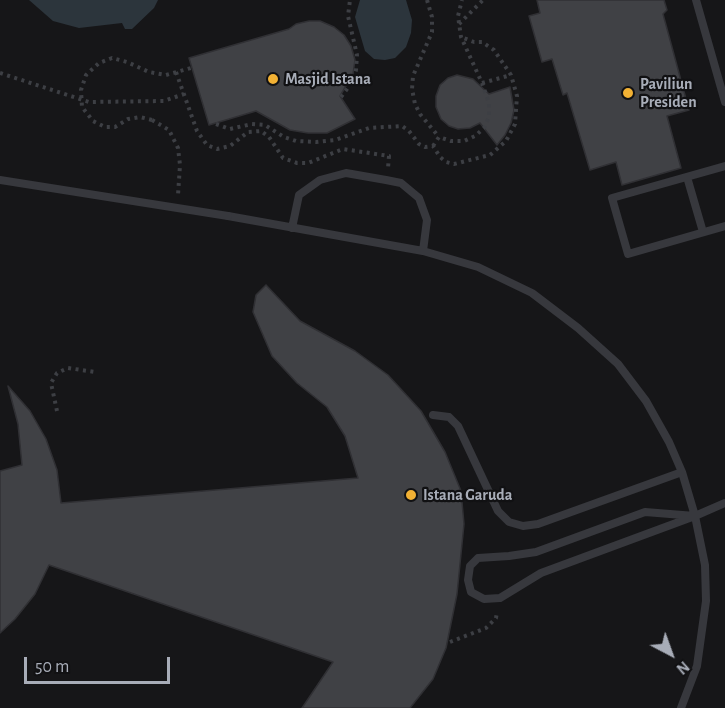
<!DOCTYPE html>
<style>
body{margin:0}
#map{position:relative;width:725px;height:708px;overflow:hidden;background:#161618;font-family:"Alegreya Sans",sans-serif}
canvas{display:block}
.north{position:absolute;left:641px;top:624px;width:60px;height:60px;-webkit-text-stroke:4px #111113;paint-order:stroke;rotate:139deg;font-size:16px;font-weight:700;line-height:24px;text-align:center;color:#a8adb8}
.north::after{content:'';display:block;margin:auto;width:21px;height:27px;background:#a8adb8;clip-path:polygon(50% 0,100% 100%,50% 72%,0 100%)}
.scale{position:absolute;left:24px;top:657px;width:146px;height:27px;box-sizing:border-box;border:3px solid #a8adb8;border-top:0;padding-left:8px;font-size:18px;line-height:21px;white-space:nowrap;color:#a8adb8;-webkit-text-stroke:4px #111113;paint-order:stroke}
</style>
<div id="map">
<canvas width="725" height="708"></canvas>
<div class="north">N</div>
<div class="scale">50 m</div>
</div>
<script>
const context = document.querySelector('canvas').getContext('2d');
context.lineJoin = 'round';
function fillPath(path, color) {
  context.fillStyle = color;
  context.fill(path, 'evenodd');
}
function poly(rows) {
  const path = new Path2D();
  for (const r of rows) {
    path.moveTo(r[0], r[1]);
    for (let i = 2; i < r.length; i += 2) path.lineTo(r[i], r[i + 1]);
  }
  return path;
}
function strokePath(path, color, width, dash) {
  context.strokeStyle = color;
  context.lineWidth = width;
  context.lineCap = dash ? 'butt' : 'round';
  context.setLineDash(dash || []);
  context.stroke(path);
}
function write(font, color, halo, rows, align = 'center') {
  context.font = font + ' "Alegreya Sans",sans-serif';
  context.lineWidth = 4.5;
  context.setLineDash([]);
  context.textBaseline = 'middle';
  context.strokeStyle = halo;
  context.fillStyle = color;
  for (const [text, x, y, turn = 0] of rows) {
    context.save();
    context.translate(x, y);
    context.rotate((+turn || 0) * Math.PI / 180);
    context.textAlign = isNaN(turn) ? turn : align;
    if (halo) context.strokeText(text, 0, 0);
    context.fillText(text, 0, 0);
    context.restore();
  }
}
fillPath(poly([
 [29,0,158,0,154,8,132,29,125,29,122,23,79,28,53,21],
 [360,0,406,0,412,20,411,33,406,47,395,58,385,60,374,59,365,51,355,17]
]), '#2c353c');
const building = poly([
 [537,0,664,0,667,10,663,14,689,110,667,116,681,168,622,185,616,162,590,170,567,93,563,95,552,59,542,62,529,16,540,13,537,0],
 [309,21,320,21,334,27,344,35,351,46,355,60,353,74,340,96,355,119,327,133,308,133,290,130,256,111,209,125,189,58,289,29,296,24,309,21],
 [457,75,473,79,489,94,510,87,514,110,511,123,505,135,497,145,480,123,470,128,458,129,449,126,441,119,436,107,436,96,440,85,448,78,457,75],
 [266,285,300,321,355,351,388,375,421,411,445,452,461,491,464,524,457,594,446,648,433,679,410,708,302,708,333,662,49,565,35,594,15,619,0,633,0,471,22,465,18,424,8,386,30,411,46,439,57,470,61,503,358,478,345,436,327,407,297,383,272,356,253,312,256,295,266,285]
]);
fillPath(building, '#404145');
strokePath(building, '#303034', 1.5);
strokePath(poly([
 [427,0,432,17,432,32,413,76,412,89,415,104,420,114,439,137],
 [459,24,483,0],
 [176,72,197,131,207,145,217,149,230,146,248,132,261,131,269,137,283,158,297,163,308,163,343,149,389,156,388,168],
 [0,73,89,102,164,101,184,94],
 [482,83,511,75],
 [341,97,353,81,356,70,357,55,348,16,350,0],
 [152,120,169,130,178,148,180,165,178,195],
 [216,124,230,129,252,124,265,125,284,137,296,141,316,142,335,140,369,128,402,126,409,131,419,144,425,147,433,146,440,157,446,162,454,164,490,155,506,141,515,124,517,96,511,75,494,50,482,42,474,42,461,37],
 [433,146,439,137,451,141,464,141,475,136,484,128,489,117,489,103,482,83,461,37,458,16,462,0],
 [57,411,51,383,57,373,68,368,95,372],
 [450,642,486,628,496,618,497,612]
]), '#3d3f44', 4, [3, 4.5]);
strokePath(poly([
 [696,0,725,102],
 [725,166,612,198,628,254,725,226],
 [687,177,703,232],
 [228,216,423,251,478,267,532,293,578,328,618,364,646,401,669,442,682,472,695,516,705,565,706,601,697,666,681,708],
 [292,228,299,195,320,180,346,173,386,180,401,183,419,198,427,220,423,251],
 [433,415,449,417,458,426,498,511,509,522,523,526,538,524,682,472],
 [695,516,645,512,536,552,509,556,478,558,470,566,468,580,471,592,484,599,500,598,541,573,695,516,725,503]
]), '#37383d', 8);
strokePath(poly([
 [152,120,140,117,128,119,115,127,105,127,93,121,82,107,81,90,86,75,99,63,112,58,127,62,149,72,166,75,191,68]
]), '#3d3f44', 4, [3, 4.5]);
strokePath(poly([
 [0,180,228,216]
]), '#37383d', 8);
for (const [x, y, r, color] of [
 [273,79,6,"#f2b134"],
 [628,93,6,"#f2b134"],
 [411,495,6,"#f2b134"]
]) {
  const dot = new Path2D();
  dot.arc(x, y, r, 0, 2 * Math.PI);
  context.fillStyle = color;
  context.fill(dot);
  strokePath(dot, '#111113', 2);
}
write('bold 16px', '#a8adb8', '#111113', [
 ["Masjid Istana",285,79],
 ["Paviliun",640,84],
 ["Presiden",640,102],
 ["Istana Garuda",423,495]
], 'left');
</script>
